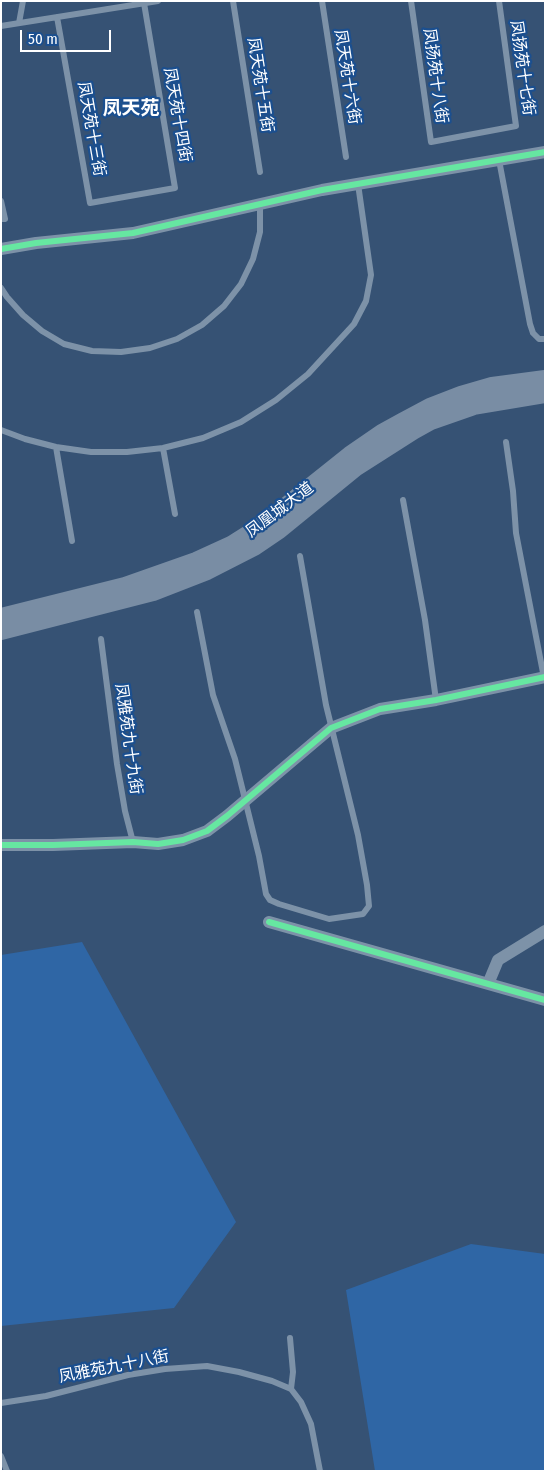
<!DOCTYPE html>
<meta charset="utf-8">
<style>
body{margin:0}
#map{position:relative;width:546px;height:1472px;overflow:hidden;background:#365274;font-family:"Fira Sans Condensed",sans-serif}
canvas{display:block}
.frame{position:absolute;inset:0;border:2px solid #fff;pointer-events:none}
.scale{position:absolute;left:20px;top:30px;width:91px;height:22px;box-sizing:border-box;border:2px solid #fff;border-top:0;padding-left:6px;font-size:15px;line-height:18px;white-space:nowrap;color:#fff;-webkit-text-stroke:4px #1b4f8f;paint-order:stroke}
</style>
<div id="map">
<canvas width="546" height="1472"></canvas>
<div class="frame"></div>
<div class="scale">50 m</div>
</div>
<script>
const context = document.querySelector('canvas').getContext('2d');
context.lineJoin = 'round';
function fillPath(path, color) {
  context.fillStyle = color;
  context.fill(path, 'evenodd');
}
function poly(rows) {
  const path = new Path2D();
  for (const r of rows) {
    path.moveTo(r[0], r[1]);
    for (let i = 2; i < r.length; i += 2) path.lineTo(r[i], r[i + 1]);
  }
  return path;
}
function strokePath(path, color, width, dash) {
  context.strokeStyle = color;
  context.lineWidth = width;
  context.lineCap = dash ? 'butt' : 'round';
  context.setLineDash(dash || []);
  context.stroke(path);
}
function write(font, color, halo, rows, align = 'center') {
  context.font = font + ' "Fira Sans Condensed","Noto Sans SC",sans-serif';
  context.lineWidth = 4.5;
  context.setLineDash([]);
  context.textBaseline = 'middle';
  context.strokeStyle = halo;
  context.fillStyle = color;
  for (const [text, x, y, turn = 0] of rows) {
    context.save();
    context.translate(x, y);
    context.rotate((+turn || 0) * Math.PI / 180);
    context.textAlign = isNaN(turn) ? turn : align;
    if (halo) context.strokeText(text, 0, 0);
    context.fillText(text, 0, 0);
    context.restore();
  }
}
fillPath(poly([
 [82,942,236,1222,174,1308,1,1326,1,955],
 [471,1244,545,1254,545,1471,375,1471,346,1290]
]), '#2f66a5');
strokePath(poly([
 [233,1,260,172],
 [322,1,346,157],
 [411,1,431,142,516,126,499,1],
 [57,17,90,203,175,188,144,3],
 [19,23,23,1],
 [1,26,158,1],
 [499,160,530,324,533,333,539,339,545,339],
 [1,201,5,219,1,219],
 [1,288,7,297,23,315,42,331,64,344,92,351,121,352,150,348,177,339,202,325,224,306,241,284,253,259,260,232,260,204],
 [1,430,25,439,56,447,91,452,127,452,163,448,203,438,241,422,276,400,308,374,354,324,366,301,371,275,358,184],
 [506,442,513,491,516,533,544,678],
 [56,447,72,541],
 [163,448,175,514],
 [403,500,425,620,436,700],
 [197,612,213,695,235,759,259,856,266,894,270,900,279,904,329,919,363,914,369,906,367,885,358,835,326,705,300,556],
 [101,639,117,764,125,811,133,842],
 [290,1338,293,1372,291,1389],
 [1,1403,46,1396,128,1375,165,1369,207,1366,239,1372,272,1381,291,1389,301,1402,311,1424,320,1471],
 [1,1456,7,1471]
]), '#7d92a8', 6);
strokePath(poly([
 [1,249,36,243,133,233,322,190,545,152],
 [1,845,53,845,133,842,158,844,183,840,207,831,227,816,331,728,380,709,436,700,545,677],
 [269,922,545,1000],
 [488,984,498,960,545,931]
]), '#7d92a8', 12);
strokePath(poly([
 [1,617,125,586,196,561,231,545,261,526,350,455,382,433,402,422,430,407,461,395,492,386,545,379],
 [1,631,153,592,207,571,254,547,279,530,355,468,413,431,431,421,474,406,545,394]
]), '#798da4', 18);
strokePath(poly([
 [1,249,36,243,133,233,322,190,545,152],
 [1,845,53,845,133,842,158,844,183,840,207,831,227,816,331,728,380,709,436,700,545,677],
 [269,922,545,1000]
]), '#66e7a1', 6);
write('16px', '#fff', '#1b4f8f', [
 ["凤扬苑十七街",522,68,82],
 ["凤扬苑十八街",435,76,82],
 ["凤天苑十六街",347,77,81],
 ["凤天苑十五街",260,85,81],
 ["凤天苑十四街",177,115,80],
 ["凤天苑十三街",91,129,80],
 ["凤凰城大道",280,510,-37],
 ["凤雅苑九十九街",128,739,82],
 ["凤雅苑九十八街",114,1367,-11]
]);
write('bold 19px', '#fff', '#1b4f8f', [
 ["凤天苑",131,109]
]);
</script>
